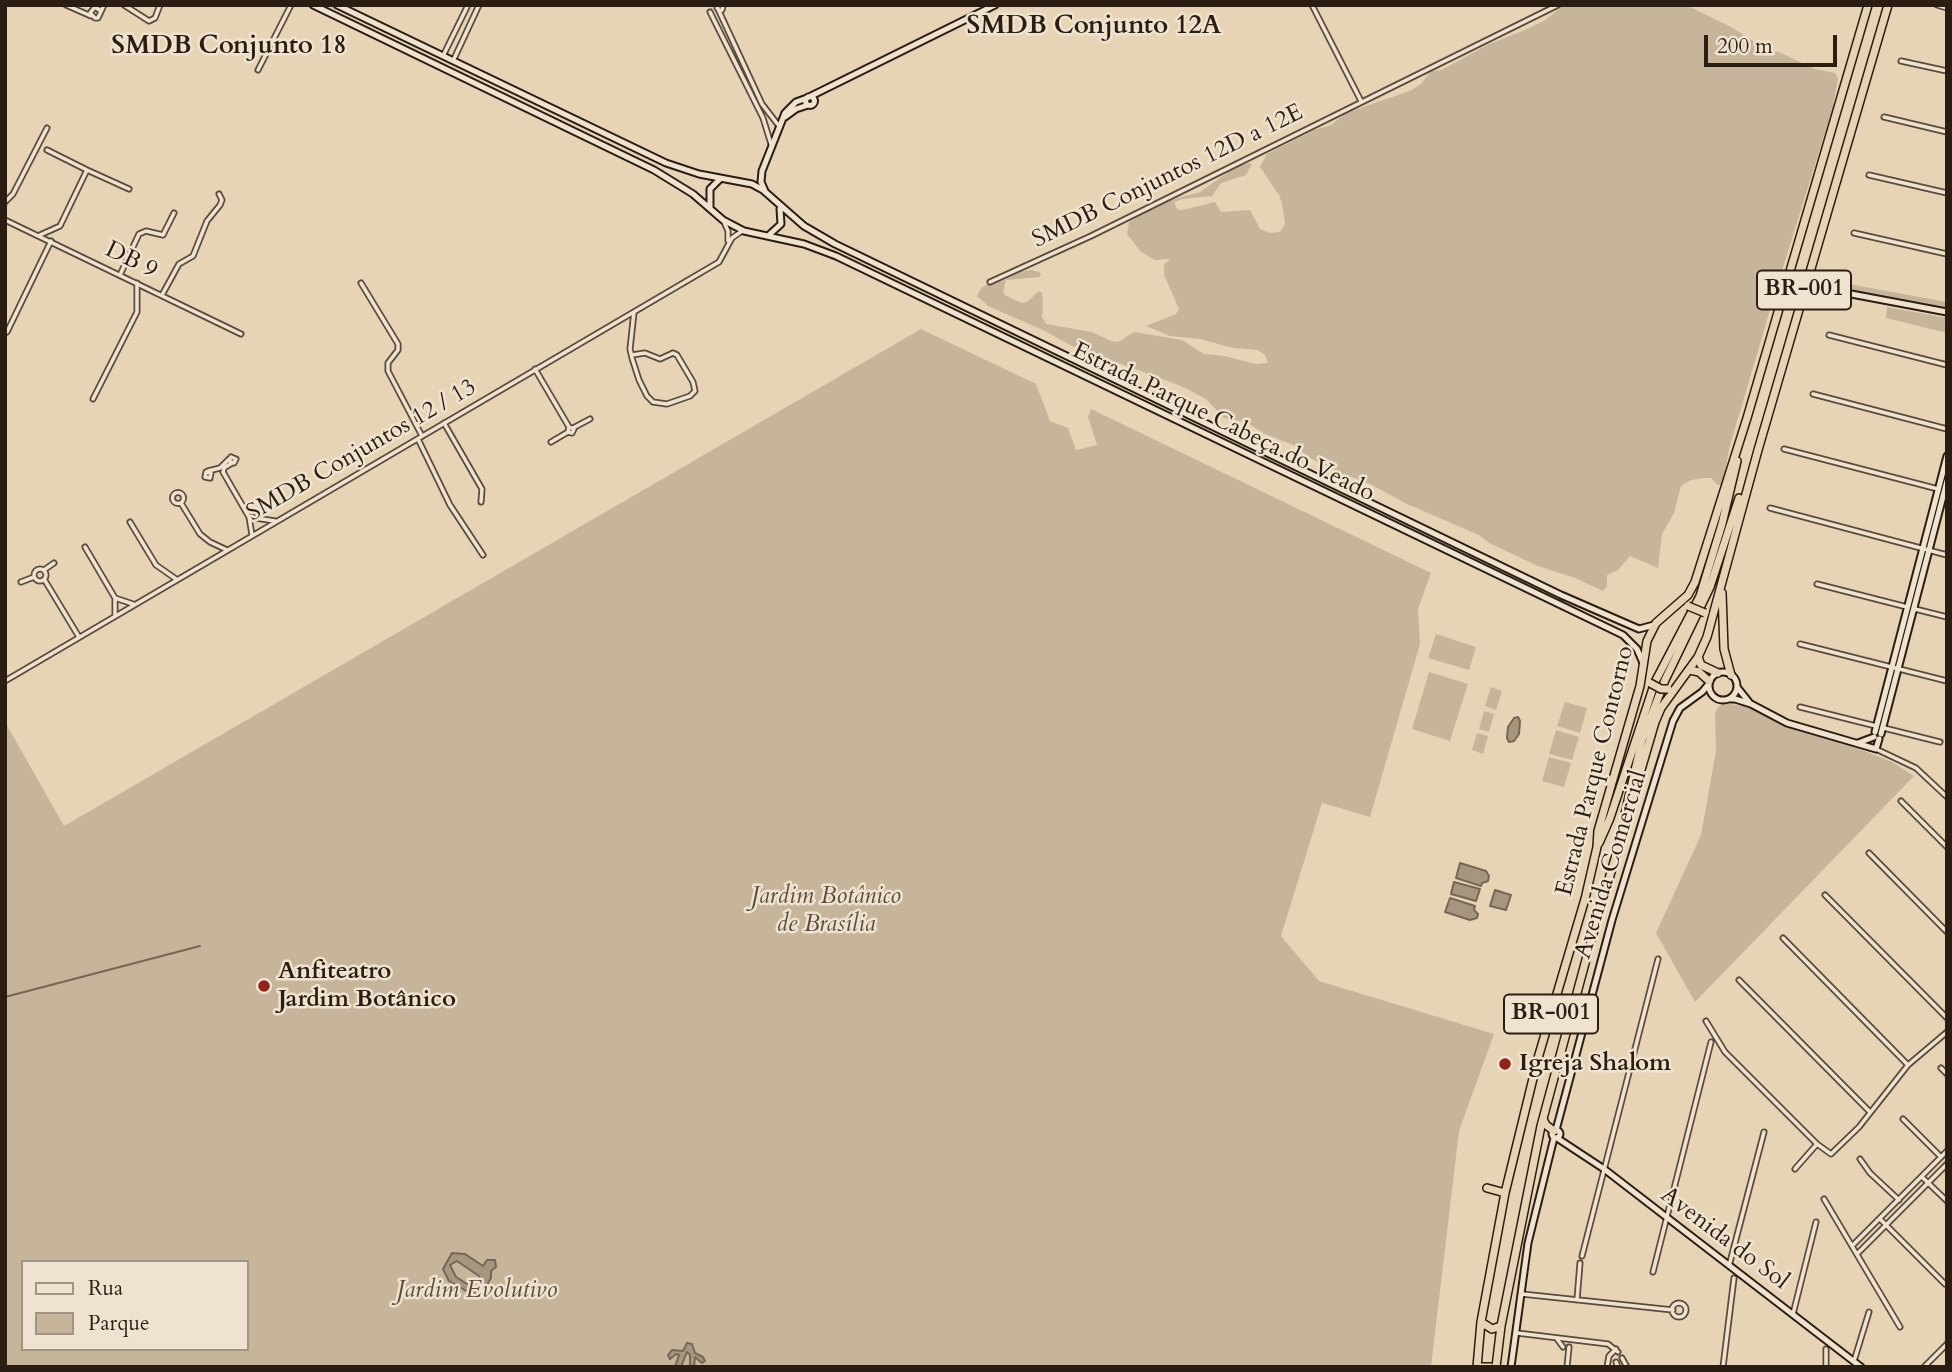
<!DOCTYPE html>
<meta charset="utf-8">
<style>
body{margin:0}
#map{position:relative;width:1952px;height:1372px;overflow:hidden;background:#e7d4b7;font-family:Cardo,serif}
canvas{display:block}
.frame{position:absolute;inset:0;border:7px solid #2c1d13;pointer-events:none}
.legend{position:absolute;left:21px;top:1260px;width:228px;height:91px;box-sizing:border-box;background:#efe3d0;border:2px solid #a19484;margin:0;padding:9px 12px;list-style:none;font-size:21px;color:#2c1d13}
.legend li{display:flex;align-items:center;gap:14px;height:35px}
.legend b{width:35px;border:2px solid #a19484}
.scale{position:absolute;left:1704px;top:35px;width:133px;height:32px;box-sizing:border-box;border:4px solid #2c1d13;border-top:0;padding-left:9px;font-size:21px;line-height:24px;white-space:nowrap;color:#2c1d13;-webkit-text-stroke:5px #efe3d0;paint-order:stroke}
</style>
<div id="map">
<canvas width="1952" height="1372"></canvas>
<div class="frame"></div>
<ul class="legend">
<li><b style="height:9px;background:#efe3d0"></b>Rua</li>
<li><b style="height:19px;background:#c7b59b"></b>Parque</li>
</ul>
<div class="scale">200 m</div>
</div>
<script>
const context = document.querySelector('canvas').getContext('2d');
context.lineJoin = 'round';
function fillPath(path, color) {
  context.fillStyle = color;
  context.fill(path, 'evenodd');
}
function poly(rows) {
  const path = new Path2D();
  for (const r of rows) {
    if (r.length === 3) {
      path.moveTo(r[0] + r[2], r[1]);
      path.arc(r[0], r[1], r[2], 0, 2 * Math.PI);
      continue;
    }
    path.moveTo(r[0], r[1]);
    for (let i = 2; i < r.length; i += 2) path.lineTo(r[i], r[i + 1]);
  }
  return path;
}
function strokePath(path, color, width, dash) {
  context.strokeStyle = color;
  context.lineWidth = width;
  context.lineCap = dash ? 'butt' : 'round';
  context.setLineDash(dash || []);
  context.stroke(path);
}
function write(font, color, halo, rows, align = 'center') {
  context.font = font + ' Cardo,serif';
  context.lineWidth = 5;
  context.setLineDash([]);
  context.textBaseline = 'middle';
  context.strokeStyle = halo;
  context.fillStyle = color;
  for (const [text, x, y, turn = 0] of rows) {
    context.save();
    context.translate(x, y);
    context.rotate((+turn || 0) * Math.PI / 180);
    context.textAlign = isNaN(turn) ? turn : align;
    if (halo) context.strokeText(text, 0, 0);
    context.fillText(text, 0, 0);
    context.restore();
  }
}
fillPath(poly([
 [1564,5,1686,5,1733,28,1762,47,1781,53,1815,69,1835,73,1838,78,1833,107,1775,293,1729,449,1723,485,1718,485,1711,478,1705,478,1691,480,1681,486,1674,513,1662,534,1658,568,1630,556,1618,570,1607,575,1607,586,1603,591,1575,578,1538,566,1489,543,1479,535,1407,504,1368,483,1343,474,1310,458,1293,445,1265,434,1246,422,1224,418,1206,399,1181,386,1070,345,1045,331,988,306,977,296,981,288,986,285,1005,280,1017,272,1032,270,1039,272,1041,274,1040,277,1006,280,1003,292,1005,295,1022,303,1027,302,1039,291,1042,293,1043,302,1042,317,1046,324,1092,332,1111,341,1118,342,1134,332,1182,340,1204,354,1225,356,1255,364,1268,363,1265,355,1258,350,1233,348,1200,339,1170,336,1146,326,1176,314,1179,309,1164,275,1164,265,1170,259,1155,260,1141,252,1127,234,1129,222,1157,204,1200,192,1237,166,1249,163,1252,164,1246,175,1221,183,1212,196,1182,199,1175,202,1175,205,1178,210,1182,210,1215,202,1221,212,1250,210,1260,229,1270,233,1280,232,1285,224,1282,203,1279,195,1260,167,1267,154,1314,130,1331,125,1346,113,1412,90,1421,84,1431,71,1442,70,1487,45,1525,30,1545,20],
 [1832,281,1947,302,1947,308,1830,286],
 [1887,307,1947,318,1947,333,1886,318],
 [921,329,1036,384,1050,421,1068,428,1076,450,1097,445,1088,417,1091,409,1431,573,1418,609,1420,644,1370,817,1322,803,1281,936,1319,981,1494,1034,1459,1131,1431,1367,5,1367,5,722,64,826],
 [23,1262,247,1262,247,1349,23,1349],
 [1436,634,1476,647,1469,670,1428,658],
 [1429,672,1468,684,1450,741,1412,729],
 [1491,687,1502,691,1496,710,1485,706],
 [1565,702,1587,708,1580,733,1557,726],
 [1723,703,1751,707,1775,721,1862,750,1892,762,1914,776,1695,1002,1656,933,1701,835,1716,751,1715,713,1718,707],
 [1484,711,1494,714,1489,732,1479,729],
 [1556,730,1579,737,1572,760,1549,754],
 [1477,733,1488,736,1483,754,1472,750],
 [1549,757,1571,763,1564,787,1542,781]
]), '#c7b59b');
const water = poly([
 [1518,717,1520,721,1519,734,1514,741,1509,742,1507,738,1508,727,1514,718,1518,717],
 [1460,863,1486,871,1489,876,1488,881,1482,883,1481,886,1456,878,1460,863],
 [1454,882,1480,889,1476,901,1451,894,1454,882],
 [1495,890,1511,895,1506,910,1490,906,1495,890],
 [1450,898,1475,906,1474,910,1478,914,1477,918,1470,920,1445,912,1450,898],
 [452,1253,465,1254,483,1266,487,1260,495,1260,496,1267,491,1271,491,1278,482,1293,468,1292,449,1281,443,1269,452,1253],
 [457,1261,479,1276,481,1281,478,1287,472,1287,456,1277,450,1265,457,1261],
 [687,1343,692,1344,695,1353,703,1357,705,1361,702,1363,695,1357,694,1367,690,1367,690,1355,687,1352,681,1367,675,1367,679,1355,676,1354,670,1359,668,1355,672,1350,683,1351,687,1343]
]);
fillPath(water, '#a7967f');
strokePath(water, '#766654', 2);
strokePath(poly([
 [5,997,200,946]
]), '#766654', 2);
const street = poly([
 [66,5,91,16],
 [124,5,149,21,155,18,160,5],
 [719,5,717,8,720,11,722,10,723,6],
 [1312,5,1361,101],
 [1937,5,1947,8],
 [718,9,762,104,779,126],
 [101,11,95,7,90,13,95,18,98,18,104,5],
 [710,12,763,118,771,144],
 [443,56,468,5],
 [453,61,479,5],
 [1901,61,1947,71],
 [258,70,291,5],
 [1884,117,1947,132],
 [87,170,129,189],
 [1869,175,1947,193],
 [5,202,13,194,47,128],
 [5,220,241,334],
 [724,222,728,231,728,241],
 [1854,233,1947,254],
 [40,235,60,226,87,170,47,150],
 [120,275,139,234,146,231,163,235,174,213],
 [990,282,1091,236,1558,5],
 [361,283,398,344,398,350,388,363,388,371,422,436],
 [162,295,179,264,193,256,207,221,220,205,222,200,219,194],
 [7,332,51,241],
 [1829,335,1947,365],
 [632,355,645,353,660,359,673,353,677,355,693,382,695,391,690,396,667,404,653,402,647,396,639,380,632,358,630,349,634,312],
 [535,369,569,427],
 [1813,394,1947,429],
 [93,399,137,312,137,283],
 [444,423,482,489,481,502],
 [569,427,574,429,572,433,568,432,569,427],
 [573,428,590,419],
 [418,439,450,505,483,555],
 [551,442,568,432],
 [1784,449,1938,489],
 [231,457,236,459,234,463,229,461,231,457],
 [232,463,224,468,223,472,249,517,275,521],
 [208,471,220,468,229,459],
 [206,472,211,473,210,478,205,477,206,472],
 [178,498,5.5],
 [181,503,200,534,210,542,227,550],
 [1770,508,1947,555],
 [249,517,252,535],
 [130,522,156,565,176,579],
 [85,547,115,598,115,615],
 [40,575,6],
 [44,570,54,563],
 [44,579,79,637],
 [21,582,34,577],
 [1817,584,1907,607],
 [115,598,133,604],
 [1915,609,1947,617],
 [1800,644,1947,681],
 [5,681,719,262,732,238,742,231],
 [1800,707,1876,726],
 [1884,728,1940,742],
 [1876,749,1916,768,1947,797],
 [1901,801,1947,847],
 [1869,853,1947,932],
 [1825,895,1947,1018],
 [1783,938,1908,1065],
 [1739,980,1870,1112],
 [1706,1021,1725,1052,1817,1144,1831,1154,1859,1127,1908,1065,1947,1032],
 [1941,1068,1947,1074],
 [1903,1119,1941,1157],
 [1860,1159,1870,1173,1899,1200],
 [1795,1169,1817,1144],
 [1922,1177,1947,1201],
 [1824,1199,1900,1327],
 [1880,1219,1945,1284],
 [1852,1246,1947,1151],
 [1857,1254,1947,1164],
 [1582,1256,1658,959],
 [1729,1266,1764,1132],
 [1653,1272,1711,1042],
 [1522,1294,1673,1310],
 [1577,1300,1580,1263],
 [1679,1310,7],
 [1793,1314,1816,1222],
 [1517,1333,1608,1344,1618,1352],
 [1557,1339,1563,1347],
 [1622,1358,1627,1367],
 [1854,1361,1869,1312],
 [1616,1362,1618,1367],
 [1567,1367,1569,1347],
 [1607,1367,1609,1356,1616,1349],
 [1723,1367,1734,1278],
 [1826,1367,1826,1349],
 [1924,1367,1947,1344]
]);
const secondary = poly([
 [313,5,654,170,693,194,723,220,744,231,804,244,836,256,1623,635,1637,649,1643,663],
 [337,5,666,163,699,174,752,184,763,190,804,226,835,244,1561,595,1639,629,1654,625],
 [810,101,4.5],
 [809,97,995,5],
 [785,117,796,109,808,105],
 [765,191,761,182,762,171,785,113,796,102,807,98],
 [710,207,710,189,720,179],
 [769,235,781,224,780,209],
 [1804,292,1814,287,1947,312],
 [1723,686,14],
 [1737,687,1749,702],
 [1729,699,1735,699,1751,704,1787,723,1876,749,1879,739],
 [1875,732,1947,456],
 [1881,734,1947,481],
 [1858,743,1874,737],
 [1556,1134,4],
 [1556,1130,1612,920,1673,721,1680,708,1702,692,1708,685],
 [1557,1138,1604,1169,1861,1367],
 [1511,1367,1528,1243,1554,1138]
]);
const highway = poly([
 [1722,593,1724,649,1731,675],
 [1698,657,1701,665,1718,673],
 [1690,670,1699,672,1709,681],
 [1625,814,1642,740,1665,680,1710,587,1739,498],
 [1599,843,1610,818,1655,682,1700,596,1722,524,1737,461],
 [1543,1119,1546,1125,1554,1131],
 [1487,1188,1505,1193],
 [1481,1322,1492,1329,1501,1326],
 [1477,1367,1481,1322,1505,1193,1538,1058,1585,899,1597,847,1598,831,1640,686,1647,641,1656,623,1688,595,1695,582,1747,418,1868,5],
 [1479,1367,1490,1367],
 [1496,1367,1501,1326,1541,1126,1594,930,1655,722,1661,708,1698,657,1707,637,1758,450,1888,5]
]);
strokePath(street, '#5b4b3c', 7);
strokePath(secondary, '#2c1d13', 9);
strokePath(highway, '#2c1d13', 10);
strokePath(street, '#efe3d0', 3.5);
strokePath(secondary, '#efe3d0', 5);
strokePath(highway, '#e7d4b7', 7);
const highwayBridge = poly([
 [1688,606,1705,613],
 [1650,683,1661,689,1668,689]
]);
strokePath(highwayBridge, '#2c1d13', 10, []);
strokePath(highwayBridge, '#e7d4b7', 7);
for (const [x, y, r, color] of [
 [264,986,7,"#8f2418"],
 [1505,1064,7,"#8f2418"]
]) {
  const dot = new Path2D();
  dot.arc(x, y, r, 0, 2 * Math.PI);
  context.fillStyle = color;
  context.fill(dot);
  strokePath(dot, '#efe3d0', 2.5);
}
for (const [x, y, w] of [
 [1804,290,94],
 [1551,1014,94]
]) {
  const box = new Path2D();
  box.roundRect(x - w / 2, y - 19.5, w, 39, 5);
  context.fillStyle = '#efe3d0';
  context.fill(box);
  strokePath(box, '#2c1d13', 2);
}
write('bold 23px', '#2c1d13', null, [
 ["BR-001",1804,290],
 ["BR-001",1551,1014]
]);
write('24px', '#2c1d13', '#efe3d0', [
 ["SMDB Conjuntos 12D a 12E",1168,177,-26],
 ["DB 9",131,261,26],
 ["Estrada Parque Cabeça do Veado",1223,423,26],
 ["SMDB Conjuntos 12 / 13",362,451,-30],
 ["Estrada Parque Contorno",1596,771,-76],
 ["Avenida Comercial",1612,865,-73],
 ["Avenida do Sol",1724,1239,37]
]);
write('italic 24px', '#5a4b3c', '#efe3d0', [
 ["Jardim Botânico",826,897],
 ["de Brasília",826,925],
 ["Jardim Evolutivo",477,1291]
]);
write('bold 24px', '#2c1d13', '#efe3d0', [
 ["Anfiteatro",278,972],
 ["Jardim Botânico",278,1000],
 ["Igreja Shalom",1519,1064]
], 'left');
write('bold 26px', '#2c1d13', '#efe3d0', [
 ["SMDB Conjunto 12A",1094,27],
 ["SMDB Conjunto 18",229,47]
]);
</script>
